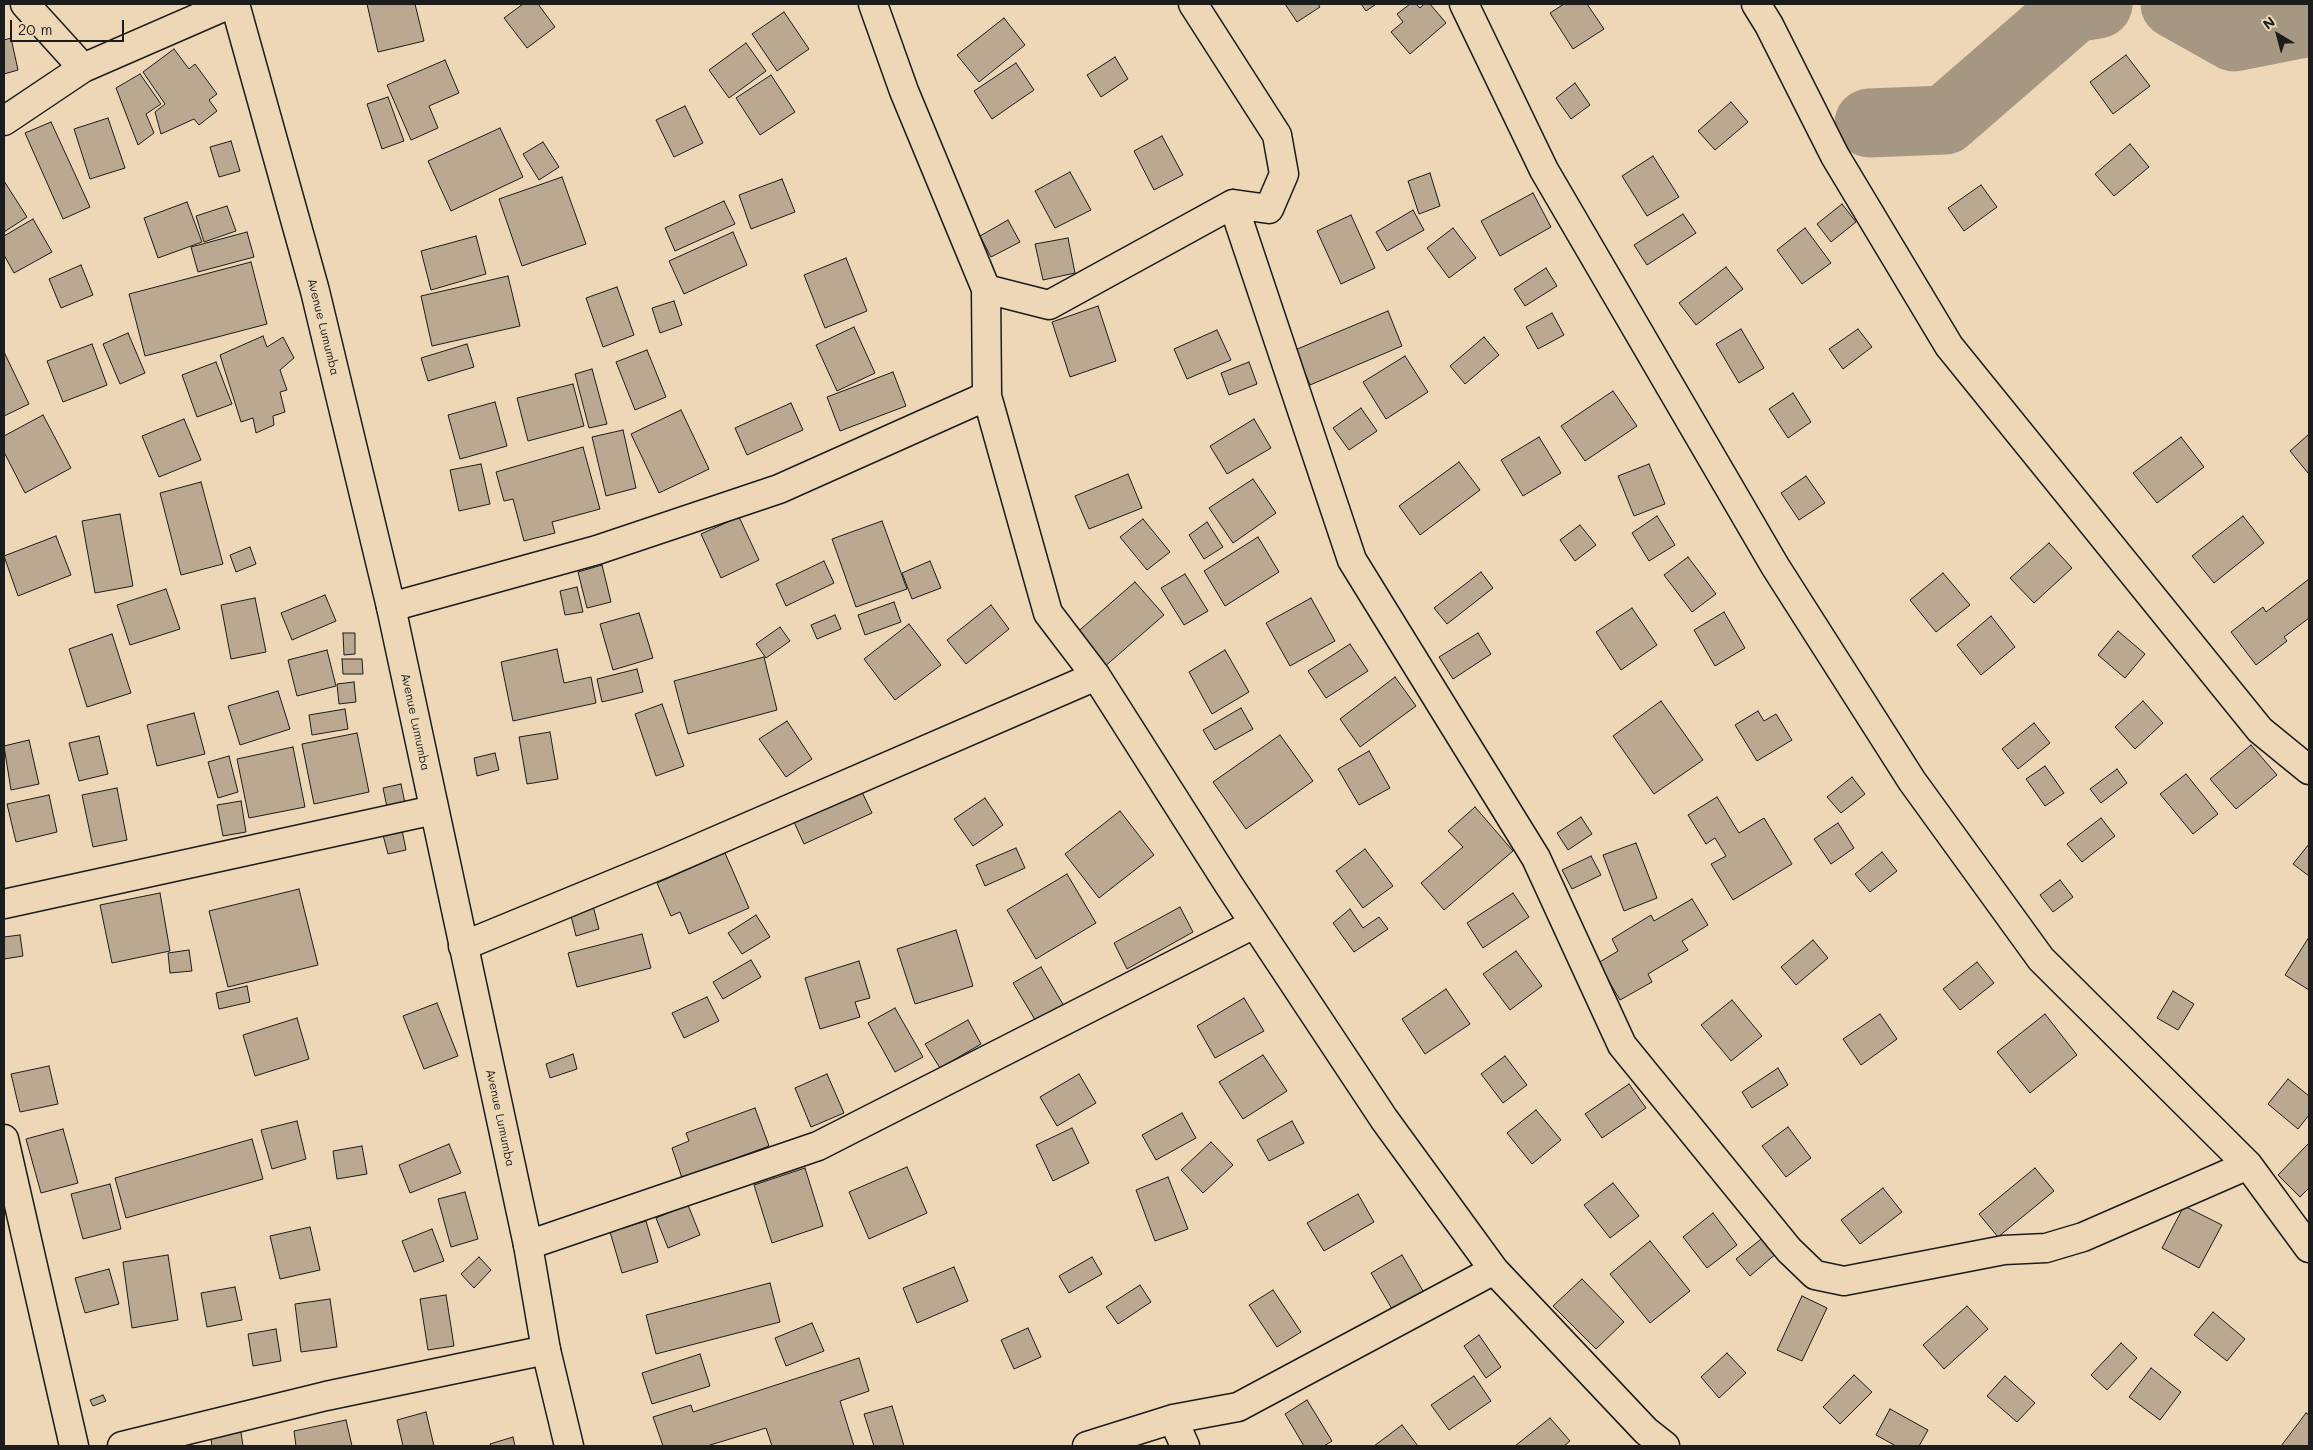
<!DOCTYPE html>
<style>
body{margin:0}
#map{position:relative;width:2313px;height:1450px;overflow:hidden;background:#eed7b6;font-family:Mali,sans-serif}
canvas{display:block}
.frame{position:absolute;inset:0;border:5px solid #1c1c1c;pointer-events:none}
.north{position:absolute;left:2253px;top:10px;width:50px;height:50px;-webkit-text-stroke:4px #eed7b6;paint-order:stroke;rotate:323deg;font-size:14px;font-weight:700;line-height:20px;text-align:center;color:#1c1c1c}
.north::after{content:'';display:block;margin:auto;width:18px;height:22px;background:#1c1c1c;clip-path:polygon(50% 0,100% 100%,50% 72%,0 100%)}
.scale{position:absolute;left:10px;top:20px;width:114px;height:22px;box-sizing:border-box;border:2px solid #1c1c1c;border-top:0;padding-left:6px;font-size:15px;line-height:18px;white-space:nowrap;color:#1c1c1c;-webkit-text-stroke:4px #eed7b6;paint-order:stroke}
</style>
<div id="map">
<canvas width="2313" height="1450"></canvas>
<div class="frame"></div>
<div class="north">N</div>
<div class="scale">20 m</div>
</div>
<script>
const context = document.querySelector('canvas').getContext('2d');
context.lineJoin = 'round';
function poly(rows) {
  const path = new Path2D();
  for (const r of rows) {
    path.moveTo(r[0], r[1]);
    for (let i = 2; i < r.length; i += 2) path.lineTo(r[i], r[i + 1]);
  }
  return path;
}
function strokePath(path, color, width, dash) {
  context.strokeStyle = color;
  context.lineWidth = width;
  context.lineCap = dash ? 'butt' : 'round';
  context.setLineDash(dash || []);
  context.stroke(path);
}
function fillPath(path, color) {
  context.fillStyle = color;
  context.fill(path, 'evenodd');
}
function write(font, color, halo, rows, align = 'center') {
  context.font = font + ' Mali,sans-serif';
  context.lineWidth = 5;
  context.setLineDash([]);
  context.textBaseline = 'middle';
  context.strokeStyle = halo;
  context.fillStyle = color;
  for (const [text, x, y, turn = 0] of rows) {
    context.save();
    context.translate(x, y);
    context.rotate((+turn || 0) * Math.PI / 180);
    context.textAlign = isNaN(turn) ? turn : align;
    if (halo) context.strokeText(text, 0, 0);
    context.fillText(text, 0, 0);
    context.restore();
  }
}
strokePath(poly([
 [2175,4,2234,37,2309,22],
 [1869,123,1945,120,2074,8,2098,4]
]), '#a69782', 69);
const building = poly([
 [367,4,415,4,424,41,378,52,367,4],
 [523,4,538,4,555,27,527,48,504,18,523,4],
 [1285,4,1318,4,1320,7,1297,22,1285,4],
 [1361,4,1376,4,1366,11,1361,4],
 [1410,4,1416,4,1420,8,1424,4,1430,4,1446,23,1410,54,1391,32,1403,22,1397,14,1410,4],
 [1564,4,1587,4,1604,29,1573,49,1550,13,1564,4],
 [784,12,809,49,777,71,752,34,784,12],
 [1004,18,1025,45,979,82,957,55,1004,18],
 [11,38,18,70,4,74,4,40,11,38],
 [746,43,766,71,729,98,709,70,746,43],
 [174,49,189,69,195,64,217,94,209,100,217,111,199,125,194,119,161,134,155,112,165,104,143,72,174,49],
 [2126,55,2150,86,2113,114,2090,82,2126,55],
 [1115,57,1128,79,1101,97,1087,75,1115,57],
 [445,60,459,93,429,106,438,128,411,140,387,85,445,60],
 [1016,63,1034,90,992,119,974,91,1016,63],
 [140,74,161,104,146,114,154,133,138,145,116,88,140,74],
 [771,75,795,112,760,135,736,98,771,75],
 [1575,83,1590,105,1571,119,1556,98,1575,83],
 [388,97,404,141,382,149,367,104,388,97],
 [1731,102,1748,122,1715,150,1698,131,1731,102],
 [685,106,703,143,674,157,656,120,685,106],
 [108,118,125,168,90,179,74,129,108,118],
 [51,122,90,207,63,219,25,133,51,122],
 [500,128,523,177,451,211,428,161,500,128],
 [1162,136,1183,175,1154,190,1134,151,1162,136],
 [231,141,240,171,219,177,210,147,231,141],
 [543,142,559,167,539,180,523,154,543,142],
 [2130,144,2149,167,2114,196,2095,174,2130,144],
 [1653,156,1679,197,1647,216,1622,176,1653,156],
 [1070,172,1091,210,1055,228,1035,191,1070,172],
 [1430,173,1440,206,1419,214,1408,181,1430,173],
 [562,177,586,244,522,266,499,199,562,177],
 [782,179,795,212,751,229,739,195,782,179],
 [4,181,27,217,4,232,4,181],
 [1981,185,1997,207,1964,231,1948,208,1981,185],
 [1533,193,1551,227,1500,256,1481,221,1533,193],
 [724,201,735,224,675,251,665,228,724,201],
 [187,202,202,242,158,258,144,218,187,202],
 [1842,204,1856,222,1831,242,1817,224,1842,204],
 [227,206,236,231,204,242,196,216,227,206],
 [1413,210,1424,230,1387,251,1376,232,1413,210],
 [1683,214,1696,233,1647,265,1634,245,1683,214],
 [1351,215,1375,268,1341,284,1317,231,1351,215],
 [33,219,52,252,14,273,4,255,4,236,33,219],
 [1008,220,1020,242,991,257,980,236,1008,220],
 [1453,228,1476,258,1449,278,1427,248,1453,228],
 [1805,228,1831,263,1802,284,1777,250,1805,228],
 [247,232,254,257,198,272,191,247,247,232],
 [733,232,747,265,684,294,669,261,733,232],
 [476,236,486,274,431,290,421,251,476,236],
 [1068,238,1075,273,1043,280,1035,244,1068,238],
 [846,258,867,311,825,328,804,275,846,258],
 [251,262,267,324,145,356,129,294,251,262],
 [81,265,93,295,61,308,49,279,81,265],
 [1726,267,1743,289,1696,325,1679,303,1726,267],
 [1546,268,1557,286,1525,306,1514,289,1546,268],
 [508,276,520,326,432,346,421,296,508,276],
 [617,287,634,335,603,347,586,298,617,287],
 [674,301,682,325,660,333,652,308,674,301],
 [1098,306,1116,361,1070,377,1052,322,1098,306],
 [1388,311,1402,346,1310,385,1295,350,1388,311],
 [1552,313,1564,335,1538,349,1526,327,1552,313],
 [854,327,875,373,837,391,816,345,854,327],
 [1741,329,1764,368,1739,383,1716,344,1741,329],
 [1858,329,1872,347,1843,369,1829,349,1858,329],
 [1217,330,1231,360,1187,379,1174,349,1217,330],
 [128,333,145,373,120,384,103,344,128,333],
 [263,336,267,347,283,337,294,358,280,370,287,390,280,392,285,412,273,416,274,425,256,433,253,418,241,422,220,355,263,336],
 [1484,337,1499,355,1465,384,1450,366,1484,337],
 [92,344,107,385,63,402,47,361,92,344],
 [467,344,474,367,428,381,421,358,467,344],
 [647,350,666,397,635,410,616,362,647,350],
 [4,352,29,404,4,416,4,352],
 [1405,356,1428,392,1386,419,1363,382,1405,356],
 [216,362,232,404,197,417,182,375,216,362],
 [1249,362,1257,384,1229,395,1221,373,1249,362],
 [592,369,607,424,589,428,575,374,592,369],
 [893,372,906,406,840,431,827,397,893,372],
 [573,384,584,426,528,441,517,398,573,384],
 [1613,391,1637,426,1585,461,1561,426,1613,391],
 [1793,393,1811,422,1788,438,1769,409,1793,393],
 [495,402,507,446,460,459,448,415,495,402],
 [791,403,803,430,747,455,735,428,791,403],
 [1361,408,1377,431,1349,450,1333,428,1361,408],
 [681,410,709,469,659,493,631,434,681,410],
 [43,415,71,468,25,493,4,452,4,436,43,415],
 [184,419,201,460,159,477,142,436,184,419],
 [1254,419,1271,448,1227,474,1210,446,1254,419],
 [623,430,636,488,606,496,592,437,623,430],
 [2309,434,2309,471,2308,473,2290,451,2309,434],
 [1539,437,1561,473,1523,496,1501,460,1539,437],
 [2181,437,2204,467,2157,503,2133,473,2181,437],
 [583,447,600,509,552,522,555,533,524,541,513,499,504,501,496,472,583,447],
 [1459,462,1480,490,1420,535,1399,506,1459,462],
 [481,464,490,504,459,511,450,470,481,464],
 [1649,464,1665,504,1634,516,1618,476,1649,464],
 [1128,474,1142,508,1089,529,1075,496,1128,474],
 [1806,476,1825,503,1799,520,1781,493,1806,476],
 [1253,479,1276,513,1233,543,1209,508,1253,479],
 [201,482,223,564,181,575,160,493,201,482],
 [120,514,133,586,95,593,82,521,120,514],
 [1657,516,1675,545,1649,561,1632,533,1657,516],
 [2243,516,2264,543,2214,583,2192,556,2243,516],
 [739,517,759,560,721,578,701,534,739,517],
 [1143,519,1170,552,1147,570,1120,537,1143,519],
 [882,521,907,589,856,607,832,539,882,521],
 [1207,522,1223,547,1204,559,1189,535,1207,522],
 [1580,525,1596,545,1575,561,1560,540,1580,525],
 [56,536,71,575,18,596,4,556,56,536],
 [1258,537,1279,572,1225,606,1204,571,1258,537],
 [2049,543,2072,568,2034,603,2010,578,2049,543],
 [250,547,256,564,236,572,230,555,250,547],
 [1688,557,1716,594,1692,612,1664,575,1688,557],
 [824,561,834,583,786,606,776,584,824,561],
 [930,561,941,588,912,599,902,573,930,561],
 [602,565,611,602,587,608,578,572,602,565],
 [1481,572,1493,588,1447,624,1434,608,1481,572],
 [1943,573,1970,605,1936,632,1910,600,1943,573],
 [1185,574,1208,611,1184,625,1161,588,1185,574],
 [2309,579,2309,618,2284,637,2287,641,2256,665,2231,632,2263,607,2266,612,2309,579],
 [1135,582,1164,615,1103,668,1074,635,1135,582],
 [577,587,583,612,565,615,560,591,577,587],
 [166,589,180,629,130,645,117,605,166,589],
 [325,595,336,621,292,640,281,613,325,595],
 [255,598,266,652,231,659,221,605,255,598],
 [1311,598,1335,641,1290,666,1266,623,1311,598],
 [894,602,901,622,865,635,858,615,894,602],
 [991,605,1009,629,966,664,947,640,991,605],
 [1632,608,1657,645,1621,670,1596,632,1632,608],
 [1724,612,1745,648,1715,666,1694,630,1724,612],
 [639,613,653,658,613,670,600,624,639,613],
 [835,615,841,629,817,639,811,625,835,615],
 [1991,616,2015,647,1981,675,1957,645,1991,616],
 [909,624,941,665,895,700,864,659,909,624],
 [780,627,790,641,766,658,756,644,780,627],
 [2118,631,2145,654,2125,678,2098,655,2118,631],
 [343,633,355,633,355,654,344,655,343,633],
 [1478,633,1491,654,1453,679,1439,657,1478,633],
 [112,634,131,693,87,707,69,649,112,634],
 [1350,644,1368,671,1326,698,1308,671,1350,644],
 [557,649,564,683,591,677,596,703,513,721,501,662,557,649],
 [327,650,336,686,297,696,288,660,327,650],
 [1225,650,1249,692,1212,714,1189,672,1225,650],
 [764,657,777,710,688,734,674,681,764,657],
 [342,659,362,659,363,674,343,674,342,659],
 [637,669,643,692,602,702,597,679,637,669],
 [1395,677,1416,706,1360,747,1340,719,1395,677],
 [354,682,356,702,339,704,337,684,354,682],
 [278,691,290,729,240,745,228,706,278,691],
 [1661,701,1703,760,1654,794,1613,736,1661,701],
 [2143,701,2163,723,2135,749,2115,727,2143,701],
 [662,704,684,766,656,776,635,714,662,704],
 [1241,708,1253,729,1215,750,1203,730,1241,708],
 [345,709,348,729,312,735,309,715,345,709],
 [1758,711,1764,721,1776,714,1792,740,1757,761,1735,725,1758,711],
 [194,713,205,754,157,766,147,725,194,713],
 [787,721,812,759,786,777,759,739,787,721],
 [2034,723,2050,743,2018,769,2002,749,2034,723],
 [550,732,558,779,527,784,519,737,550,732],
 [357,733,369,792,314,804,302,744,357,733],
 [1280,735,1313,781,1246,829,1213,782,1280,735],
 [99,736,108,774,79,781,69,743,99,736],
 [29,740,39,784,11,790,4,746,29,740],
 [2251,745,2277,775,2236,809,2210,779,2251,745],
 [293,747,305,807,249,818,237,759,293,747],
 [1369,751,1390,788,1359,805,1338,769,1369,751],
 [495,753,499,770,477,776,474,758,495,753],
 [229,756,238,792,218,798,208,762,229,756],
 [2045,766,2064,793,2045,806,2026,779,2045,766],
 [2117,769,2127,783,2101,803,2090,789,2117,769],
 [2186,774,2218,814,2193,834,2160,794,2186,774],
 [1852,777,1865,794,1841,813,1827,797,1852,777],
 [401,784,406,808,388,812,383,788,401,784],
 [117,788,127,840,93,847,82,795,117,788],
 [862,792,872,813,804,844,794,822,862,792],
 [49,795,57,832,16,842,7,804,49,795],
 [1717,797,1739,833,1764,818,1792,864,1733,900,1711,864,1726,856,1715,838,1706,844,1688,815,1717,797],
 [985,798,1003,825,973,846,954,819,985,798],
 [241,801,246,832,223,836,217,805,241,801],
 [1475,807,1513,851,1444,910,1421,883,1463,847,1448,831,1475,807],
 [1120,811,1154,855,1099,898,1065,854,1120,811],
 [1581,817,1592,834,1568,850,1557,833,1581,817],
 [2101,818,2115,836,2082,862,2067,844,2101,818],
 [1838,823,1854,848,1831,864,1814,839,1838,823],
 [402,830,406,850,388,854,383,835,402,830],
 [1636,843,1657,898,1624,911,1603,855,1636,843],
 [2309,844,2309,876,2293,864,2309,844],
 [1016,848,1025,868,985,886,976,865,1016,848],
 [1365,849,1393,886,1363,908,1336,871,1365,849],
 [1882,852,1897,871,1870,892,1855,874,1882,852],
 [725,853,749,908,689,934,680,912,671,916,657,883,725,853],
 [1591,856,1601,875,1572,889,1562,870,1591,856],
 [1067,874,1096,923,1036,959,1007,910,1067,874],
 [2060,880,2073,897,2053,912,2040,895,2060,880],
 [299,889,318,965,228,987,209,911,299,889],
 [160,893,170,951,112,963,100,905,160,893],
 [1513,893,1529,917,1483,948,1467,923,1513,893],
 [1692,899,1708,925,1682,941,1688,950,1648,974,1652,982,1620,1000,1598,963,1618,951,1612,939,1651,915,1654,921,1692,899],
 [592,902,599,929,576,936,569,908,592,902],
 [1180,907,1193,932,1127,969,1114,943,1180,907],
 [1350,909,1363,928,1379,917,1388,929,1354,952,1333,923,1350,909],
 [756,915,770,937,742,954,728,933,756,915],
 [956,930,973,986,915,1004,897,949,956,930],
 [642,934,651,968,577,987,568,953,642,934],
 [20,935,23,956,4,959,4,937,20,935],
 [2309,937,2309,990,2285,975,2309,937],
 [1813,940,1828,958,1796,985,1781,967,1813,940],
 [189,950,192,971,170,973,168,953,189,950],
 [1516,951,1542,986,1510,1010,1483,974,1516,951],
 [751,960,761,977,723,999,713,982,751,960],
 [859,961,870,998,855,1002,860,1017,820,1029,805,978,859,961],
 [1977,962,1994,983,1960,1010,1943,989,1977,962],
 [1041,967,1064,1006,1037,1023,1013,983,1041,967],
 [247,986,250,1002,219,1009,216,993,247,986],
 [1446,989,1470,1024,1425,1054,1402,1019,1446,989],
 [2173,991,2194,1004,2178,1030,2157,1018,2173,991],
 [707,997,719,1021,684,1038,672,1013,707,997],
 [1244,998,1264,1031,1215,1058,1197,1026,1244,998],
 [1732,1000,1762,1036,1731,1061,1701,1025,1732,1000],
 [437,1003,458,1056,424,1069,403,1016,437,1003],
 [895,1008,923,1057,895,1072,868,1023,895,1008],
 [1880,1014,1897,1039,1861,1065,1843,1039,1880,1014],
 [2045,1014,2077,1055,2030,1093,1997,1052,2045,1014],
 [297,1018,309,1059,255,1076,243,1035,297,1018],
 [968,1020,981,1044,940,1068,925,1044,968,1020],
 [573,1054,577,1069,550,1078,546,1064,573,1054],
 [1263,1055,1287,1091,1243,1119,1219,1082,1263,1055],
 [1505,1056,1527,1085,1503,1103,1481,1074,1505,1056],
 [49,1066,58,1104,20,1112,11,1074,49,1066],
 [1778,1068,1788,1085,1752,1108,1742,1092,1778,1068],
 [827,1074,844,1113,811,1127,795,1088,827,1074],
 [1079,1074,1096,1103,1057,1126,1040,1097,1079,1074],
 [2288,1079,2309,1096,2309,1115,2298,1129,2268,1104,2288,1079],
 [1629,1084,1646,1108,1602,1138,1585,1114,1629,1084],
 [755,1108,769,1146,682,1178,672,1148,689,1141,686,1133,755,1108],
 [1536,1110,1561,1140,1532,1164,1507,1133,1536,1110],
 [1182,1113,1196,1138,1156,1160,1142,1135,1182,1113],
 [297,1121,306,1159,272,1169,261,1130,297,1121],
 [1292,1121,1304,1143,1269,1161,1257,1140,1292,1121],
 [1788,1127,1811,1158,1786,1177,1762,1146,1788,1127],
 [1072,1128,1089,1163,1053,1181,1036,1145,1072,1128],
 [63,1129,78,1183,41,1193,26,1139,63,1129],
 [252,1139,263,1179,126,1218,115,1178,252,1139],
 [1211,1142,1233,1165,1203,1193,1181,1170,1211,1142],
 [2309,1143,2309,1188,2300,1197,2278,1175,2309,1143],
 [449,1144,461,1173,410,1193,399,1165,449,1144],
 [362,1146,367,1174,337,1179,333,1151,362,1146],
 [907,1167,927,1213,869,1239,849,1192,907,1167],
 [805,1168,823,1226,772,1243,754,1185,805,1168],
 [2035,1168,2054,1191,1998,1237,1979,1214,2035,1168],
 [1168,1177,1188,1229,1155,1241,1136,1190,1168,1177],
 [1613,1183,1639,1216,1610,1238,1584,1205,1613,1183],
 [110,1184,121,1229,83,1239,71,1194,110,1184],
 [1883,1188,1902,1212,1860,1244,1841,1220,1883,1188],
 [465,1192,478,1239,451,1247,438,1199,465,1192],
 [1358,1194,1374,1222,1324,1251,1307,1223,1358,1194],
 [688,1205,700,1235,668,1248,656,1218,688,1205],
 [2184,1206,2222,1225,2199,1268,2162,1248,2184,1206],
 [1713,1213,1737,1245,1707,1268,1683,1237,1713,1213],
 [646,1221,658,1262,622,1273,610,1232,646,1221],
 [310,1227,320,1270,280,1279,270,1236,310,1227],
 [432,1229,444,1261,414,1272,402,1241,432,1229],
 [1765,1236,1778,1252,1750,1276,1736,1259,1765,1236],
 [1650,1241,1690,1291,1650,1323,1610,1274,1650,1241],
 [168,1255,178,1320,132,1328,123,1262,168,1255],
 [1402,1255,1426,1296,1395,1314,1371,1273,1402,1255],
 [479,1257,491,1270,474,1288,461,1274,479,1257],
 [1092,1257,1102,1274,1069,1293,1059,1276,1092,1257],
 [954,1267,968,1301,917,1323,903,1288,954,1267],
 [109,1269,119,1304,85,1313,75,1278,109,1269],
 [1582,1279,1624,1322,1596,1349,1553,1306,1582,1279],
 [770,1283,780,1322,656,1354,646,1315,770,1283],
 [1140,1285,1151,1302,1118,1324,1106,1307,1140,1285],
 [235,1287,242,1320,207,1327,201,1293,235,1287],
 [1273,1290,1301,1332,1277,1347,1249,1305,1273,1290],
 [446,1295,454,1346,428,1350,420,1299,446,1295],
 [1802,1296,1827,1308,1802,1361,1777,1350,1802,1296],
 [330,1299,337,1347,301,1352,295,1304,330,1299],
 [1967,1306,1988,1329,1944,1369,1923,1345,1967,1306],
 [2213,1312,2245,1339,2227,1361,2194,1335,2213,1312],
 [812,1323,824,1351,786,1366,775,1338,812,1323],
 [1028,1328,1041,1357,1014,1369,1001,1340,1028,1328],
 [276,1329,281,1361,253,1366,248,1334,276,1329],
 [1479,1335,1501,1367,1486,1378,1464,1346,1479,1335],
 [2121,1343,2137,1358,2107,1390,2091,1375,2121,1343],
 [1727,1353,1746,1373,1719,1398,1701,1377,1727,1353],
 [700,1354,710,1386,652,1404,642,1373,700,1354],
 [859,1358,869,1391,840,1401,854,1446,772,1446,766,1428,707,1446,663,1446,653,1417,691,1405,693,1412,859,1358],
 [2151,1368,2181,1392,2160,1420,2129,1397,2151,1368],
 [1854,1375,1872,1392,1840,1424,1823,1407,1854,1375],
 [1474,1376,1491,1401,1449,1430,1431,1405,1474,1376],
 [2005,1376,2035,1403,2017,1422,1987,1396,2005,1376],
 [103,1395,106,1401,93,1406,90,1400,103,1395],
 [1307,1400,1332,1441,1324,1446,1304,1446,1285,1414,1307,1400],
 [892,1406,904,1446,874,1446,864,1414,892,1406],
 [1890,1409,1928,1430,1919,1446,1896,1446,1876,1435,1890,1409],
 [426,1412,434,1446,403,1446,397,1420,426,1412],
 [2306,1413,2309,1415,2309,1446,2281,1446,2306,1413],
 [1550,1418,1570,1441,1564,1446,1515,1446,1550,1418],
 [346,1420,352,1446,296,1446,294,1431,346,1420],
 [1402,1425,1418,1446,1374,1446,1402,1425],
 [240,1426,243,1446,212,1446,210,1431,240,1426],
 [513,1437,515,1446,491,1446,490,1444,513,1437]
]);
fillPath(building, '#baa990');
strokePath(building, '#1c1c1c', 1);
const minor = poly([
 [25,4,83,68],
 [873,4,904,91,986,289,987,396,1048,613,1096,676,1229,885,1384,1119,1494,1270,1646,1431,1665,1446],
 [1464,4,1544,170,1775,566,1912,781,2041,959,2248,1165,2309,1248],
 [1756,4,1769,25,1835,156,1949,346,2260,730,2309,770],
 [4,121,83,68,230,4],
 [1233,204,1352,560,1536,858,1622,1045,1789,1250,1815,1275,1844,1281,2004,1250,2046,1248,2083,1237,2248,1165],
 [986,289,1049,305,1233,204,1269,209,1284,174,1277,135,1193,4],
 [391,607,597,550,779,489,987,396],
 [4,904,434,810],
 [463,946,667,862,1096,676],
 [4,1139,74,1446],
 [528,1245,818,1146,1254,924],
 [1173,1419,1185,1446],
 [122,1446,326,1396,546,1350],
 [1087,1446,1173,1419,1238,1407,1494,1270]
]);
const secondary = poly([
 [235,4,315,291,391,607,528,1245,546,1350,569,1446]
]);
strokePath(minor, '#1c1c1c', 31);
strokePath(secondary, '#1c1c1c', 31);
strokePath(minor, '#eed7b6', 28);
strokePath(secondary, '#eed7b6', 28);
write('12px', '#1c1c1c', '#eed7b6', [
 ["Avenue Lumumba",323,327,76],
 ["Avenue Lumumba",415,722,78],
 ["Avenue Lumumba",500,1118,78]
]);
</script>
